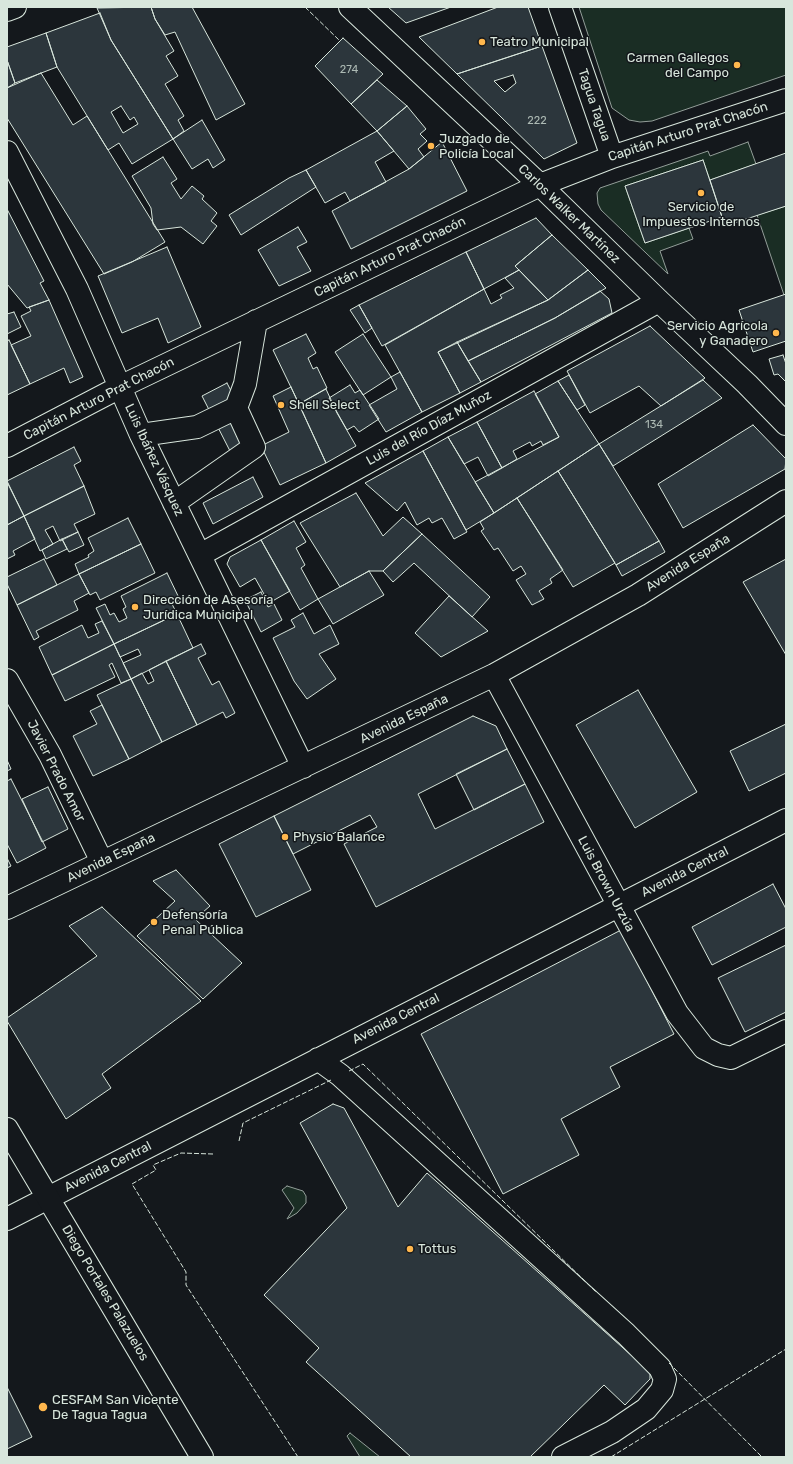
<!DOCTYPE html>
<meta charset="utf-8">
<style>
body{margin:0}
#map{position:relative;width:793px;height:1464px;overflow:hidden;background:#14181c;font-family:Rubik,sans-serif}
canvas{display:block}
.frame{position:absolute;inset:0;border:8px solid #d8e6dc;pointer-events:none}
</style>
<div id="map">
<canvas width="793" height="1464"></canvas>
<div class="frame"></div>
</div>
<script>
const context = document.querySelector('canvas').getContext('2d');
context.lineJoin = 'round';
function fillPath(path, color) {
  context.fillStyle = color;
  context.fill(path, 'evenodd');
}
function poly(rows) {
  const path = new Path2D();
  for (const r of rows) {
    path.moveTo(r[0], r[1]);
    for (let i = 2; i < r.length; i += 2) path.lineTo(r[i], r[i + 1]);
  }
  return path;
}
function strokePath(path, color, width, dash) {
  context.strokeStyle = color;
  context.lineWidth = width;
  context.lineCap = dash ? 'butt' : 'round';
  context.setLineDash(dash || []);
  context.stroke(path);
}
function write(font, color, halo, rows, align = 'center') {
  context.font = font + ' Rubik,sans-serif';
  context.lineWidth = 3;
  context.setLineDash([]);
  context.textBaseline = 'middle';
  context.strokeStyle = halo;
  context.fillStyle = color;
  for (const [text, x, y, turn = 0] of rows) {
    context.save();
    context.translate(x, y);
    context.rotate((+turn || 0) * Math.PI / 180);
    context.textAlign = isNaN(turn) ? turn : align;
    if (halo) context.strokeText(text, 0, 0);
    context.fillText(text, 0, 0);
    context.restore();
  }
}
const green = poly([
 [579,7,786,7,786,75,652,121,640,122,629,120,612,108,579,7],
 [748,142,756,164,710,180,703,160,625,186,645,243,689,228,693,239,660,251,668,274,601,210,598,204,597,193,600,188,708,151,710,156,748,142],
 [786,206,786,294,784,295,757,215,786,206],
 [287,1186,303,1191,306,1196,306,1203,297,1213,287,1219,294,1208,282,1190,287,1186],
 [350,1433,380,1457,360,1457,347,1436,350,1433]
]);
fillPath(green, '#1a2d24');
strokePath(green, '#939e99', 1);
const building = poly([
 [151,7,192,7,245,104,216,120,175,32,165,35,155,19,151,7],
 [151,7,155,19,174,51,166,56,178,76,165,84,184,116,178,120,184,131,173,139,111,40,97,8,151,7],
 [388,7,451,7,406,23,388,7],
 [498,7,528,7,542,46,457,74,419,37,498,7],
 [100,13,111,40,173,139,132,164,119,143,108,150,57,67,46,33,100,13],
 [121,106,130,120,134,117,138,124,123,133,111,112,121,106],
 [46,33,57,67,15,83,7,60,7,47,46,33],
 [343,38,383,74,351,104,315,66,343,38],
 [542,46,577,143,544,159,457,74,542,46],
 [513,75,516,83,505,92,494,81,513,75],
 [7,60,15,83,7,88,7,60],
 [41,73,73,125,87,116,165,242,132,262,104,274,7,118,7,88,41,73],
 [377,80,407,106,377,131,351,104,377,80],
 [407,106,426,129,420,134,427,141,418,149,424,157,409,169,377,131,407,106],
 [202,120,225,160,213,168,208,159,192,169,173,139,202,120],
 [377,131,394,151,375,162,386,182,350,201,345,192,325,203,306,170,377,131],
 [442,142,467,191,351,249,332,211,409,169,442,142],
 [786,153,786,206,725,226,710,180,786,153],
 [163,157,177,179,171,183,181,199,192,186,204,196,202,199,217,213,211,221,217,226,203,244,181,227,157,230,153,224,151,208,132,176,163,157],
 [703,160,722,217,645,243,625,186,703,160],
 [306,170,316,187,241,235,229,215,289,178,306,170],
 [7,209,44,281,40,283,49,300,27,308,7,284,7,209],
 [536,218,552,235,515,266,519,270,484,289,466,252,536,218],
 [298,227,307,242,297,247,311,271,279,286,258,250,298,227],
 [552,235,588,270,548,300,515,266,552,235],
 [167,247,201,327,168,343,158,318,122,333,98,276,167,247],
 [466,252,484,289,382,346,359,305,466,252],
 [519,270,548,300,438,352,460,393,422,412,385,345,484,289,491,304,502,298,500,295,514,288,505,278,519,270],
 [588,270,606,288,555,318,468,361,457,342,548,300,588,270],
 [600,291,609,299,612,313,481,382,468,361,555,318,600,291],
 [786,294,786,341,753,352,739,310,786,294],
 [49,300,83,377,70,383,64,368,30,384,11,345,31,336,21,316,31,311,29,307,49,300],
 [359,305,372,328,365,333,350,310,359,305],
 [14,312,21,327,7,334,7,314,14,312],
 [650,326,705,378,661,406,639,386,590,413,567,371,650,326],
 [306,334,316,353,308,358,313,369,317,367,327,388,299,404,273,350,306,334],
 [363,334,391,377,363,395,335,352,363,334],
 [9,340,30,384,7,395,7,341,9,340],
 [457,342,481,382,460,393,438,352,457,342],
 [783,355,786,364,786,382,778,374,774,375,769,359,783,355],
 [400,372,422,412,386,432,369,405,397,389,391,377,400,372],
 [569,375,585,405,577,410,558,381,569,375],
 [703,380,722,398,613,466,599,444,703,380],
 [558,381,599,444,494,513,475,482,559,437,535,394,558,381],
 [227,383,255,438,230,451,202,396,227,383],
 [350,385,355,393,360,390,379,419,359,432,354,426,347,430,329,398,350,385],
 [291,387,326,463,280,485,261,446,289,432,273,396,291,387],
 [326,389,337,413,356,446,326,463,299,404,326,389],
 [534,391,559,437,543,445,541,441,532,446,530,442,513,451,517,459,502,468,477,422,534,391],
 [477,422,502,468,488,476,478,457,464,464,448,437,477,422],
 [753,425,786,459,785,469,683,528,658,484,753,425],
 [448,437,494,513,466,530,423,451,448,437],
 [599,444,659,541,616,565,558,471,599,444],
 [74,447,81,461,74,465,84,486,24,516,7,481,74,447],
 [423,451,467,532,454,539,442,518,432,523,429,518,417,525,405,502,397,511,365,483,423,451],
 [558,471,615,563,573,587,517,498,558,471],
 [253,477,263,497,213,524,203,503,253,477],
 [7,482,24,516,7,525,7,482],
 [84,486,95,514,74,524,78,532,60,541,53,526,45,530,53,544,40,551,24,516,84,486],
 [356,493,383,536,403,517,422,534,383,571,369,571,340,587,300,523,356,493],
 [517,498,563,570,550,579,552,583,539,591,544,599,532,605,516,580,526,574,521,566,513,571,498,548,494,550,481,531,484,529,480,522,517,498],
 [24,516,35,539,13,551,15,555,7,559,7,525,24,516],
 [128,518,141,544,79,574,75,564,89,557,88,555,94,551,88,538,128,518],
 [294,521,306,542,296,548,305,565,301,568,318,599,300,610,261,540,294,521],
 [78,532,84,545,69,552,62,539,78,532],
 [422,534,490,597,472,617,414,563,393,582,383,571,422,534],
 [62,539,67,549,46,559,42,550,62,539],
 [261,540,290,591,269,603,255,578,240,587,227,564,230,557,261,540],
 [659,541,665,552,622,576,616,565,659,541],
 [141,544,155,573,100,600,96,592,90,595,79,574,141,544],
 [44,559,57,585,17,605,7,584,7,577,44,559],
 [786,559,786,655,743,582,786,559],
 [369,571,384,595,333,624,318,599,369,571],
 [167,573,180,600,172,604,177,614,114,644,96,608,105,604,110,615,114,613,119,622,127,618,123,609,126,607,121,596,167,573],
 [79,574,89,593,74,601,78,610,36,631,39,637,34,640,17,605,79,574],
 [261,592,268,607,274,604,282,620,261,632,245,600,261,592],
 [449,596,488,631,441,657,415,633,449,596],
 [303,613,314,634,330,625,339,644,319,654,336,679,307,699,294,681,273,638,295,627,291,620,303,613],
 [177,614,193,648,131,679,123,663,141,655,138,649,120,657,114,644,177,614],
 [102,621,114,644,52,675,39,647,82,625,88,638,99,633,95,624,102,621],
 [114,644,131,679,121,683,112,663,109,665,115,677,65,701,52,675,114,644],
 [201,644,206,654,198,658,212,685,219,681,235,713,226,718,223,712,197,725,166,661,201,644],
 [166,661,197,725,162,742,131,679,142,673,148,684,154,681,149,670,166,661],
 [131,679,162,742,129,759,97,695,131,679],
 [638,690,697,792,635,828,576,725,638,690],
 [102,705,129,759,93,776,73,736,97,724,90,711,102,705],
 [473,716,496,726,507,749,418,794,435,829,525,784,544,822,376,907,344,844,377,827,370,815,293,854,274,816,473,716],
 [786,724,786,773,749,791,730,751,786,724],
 [507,749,525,784,474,810,456,774,507,749],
 [7,760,11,769,7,771,7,760],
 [11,779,46,848,17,863,7,844,7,781,11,779],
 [48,787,68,829,42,842,22,799,48,787],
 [274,816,311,890,256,917,219,844,274,816],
 [7,858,11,866,7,868,7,858],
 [176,870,210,906,195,919,242,963,203,999,137,936,175,901,153,881,176,870],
 [773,884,786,909,786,927,712,965,692,927,773,884],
 [102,907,201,1001,102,1074,111,1088,66,1119,7,1021,7,1018,97,956,69,926,102,907],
 [621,930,674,1034,610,1067,620,1087,561,1119,579,1155,503,1194,421,1034,621,930],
 [786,945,786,1012,745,1032,718,978,786,945],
 [333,1104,344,1108,398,1207,427,1173,650,1372,650,1379,625,1405,604,1385,530,1457,411,1457,306,1362,319,1348,264,1295,347,1208,300,1123,333,1104],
 [7,1387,32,1437,7,1449,7,1387]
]);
fillPath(building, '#2c363c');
strokePath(building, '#d8e6dc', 1);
const minor = poly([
 [350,7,540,185,659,301,747,384,786,424],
 [560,7,612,157],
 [7,152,77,289,141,435,303,767],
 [141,435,197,427,236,408,245,384,256,321],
 [7,446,120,387,540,185,612,157,786,100],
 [174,503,254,447,236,408],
 [200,555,659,301],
 [494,675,677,1013,704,1048,718,1055,731,1058,786,1031],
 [7,680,50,755,102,862],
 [7,908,494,675,638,595,786,501],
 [318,1059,340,1075,626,1334,660,1368,665,1379,662,1390,646,1409,612,1432,563,1457],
 [7,1219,786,820]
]);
const major = poly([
 [7,10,15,7],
 [7,1129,202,1457]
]);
strokePath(minor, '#d8e6dc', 24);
strokePath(major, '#d8e6dc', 24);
strokePath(minor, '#14181c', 22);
strokePath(major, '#14181c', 22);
strokePath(poly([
 [305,7,340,41],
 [349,1071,363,1064,596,1292],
 [239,1141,243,1123,331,1080],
 [213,1154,181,1153,153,1165,156,1170,132,1184,186,1272,186,1285,298,1457],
 [669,1363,762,1457],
 [611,1457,786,1349]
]), '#d8e6dc', 1, [5, 2]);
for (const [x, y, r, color] of [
 [482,42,4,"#ffb74d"],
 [737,65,4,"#ffb74d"],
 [431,146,4,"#ffb74d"],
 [701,193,4,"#ffb74d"],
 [776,333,4,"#ffb74d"],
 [281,405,4,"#ffb74d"],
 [135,607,4,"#ffb74d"],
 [285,837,4,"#ffb74d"],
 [154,922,4,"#ffb74d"],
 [410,1249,4,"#ffb74d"],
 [43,1407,5,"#ffb74d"]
]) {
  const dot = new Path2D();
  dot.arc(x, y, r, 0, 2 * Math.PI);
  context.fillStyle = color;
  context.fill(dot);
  strokePath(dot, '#14181c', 1.5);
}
write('11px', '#adbab4', null, [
 ["274",349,70],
 ["222",537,121],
 ["134",654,425]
]);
write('13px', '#d8e6dc', '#14181c', [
 ["Teatro Municipal",490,42],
 ["Carmen Gallegos",729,58,"right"],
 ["del Campo",729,73,"right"],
 ["Juzgado de",439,139],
 ["Policía Local",439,154],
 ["Servicio de",701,207,"center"],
 ["Impuestos Internos",701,222,"center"],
 ["Servicio Agrícola",768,326,"right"],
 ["y Ganadero",768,341,"right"],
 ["Shell Select",289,405],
 ["Dirección de Asesoría",143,600],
 ["Jurídica Municipal",143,615],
 ["Physio Balance",293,837],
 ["Defensoría",162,915],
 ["Penal Pública",162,930],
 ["Tottus",418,1249],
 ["CESFAM San Vicente",52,1400],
 ["De Tagua Tagua",52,1415]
], 'left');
write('13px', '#d8e6dc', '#14181c', [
 ["Tagua Tagua",594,105,71],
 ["Capitán Arturo Prat Chacón",688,132,-18],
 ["Carlos Walker Martínez",569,214,44],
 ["Capitán Arturo Prat Chacón",390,257,-26],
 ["Capitán Arturo Prat Chacón",99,399,-27],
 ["Luis del Río Díaz Muñoz",429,428,-29],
 ["Luis Ibáñez Vásquez",154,460,65],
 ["Avenida España",688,563,-32],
 ["Avenida España",404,719,-26],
 ["Javier Prado Amor",56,771,63],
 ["Avenida España",111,858,-26],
 ["Avenida Central",685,872,-27],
 ["Luis Brown Urzúa",606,884,62],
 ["Avenida Central",396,1019,-27],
 ["Avenida Central",108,1167,-27],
 ["Diego Portales Palazuelos",105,1293,59]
]);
</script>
